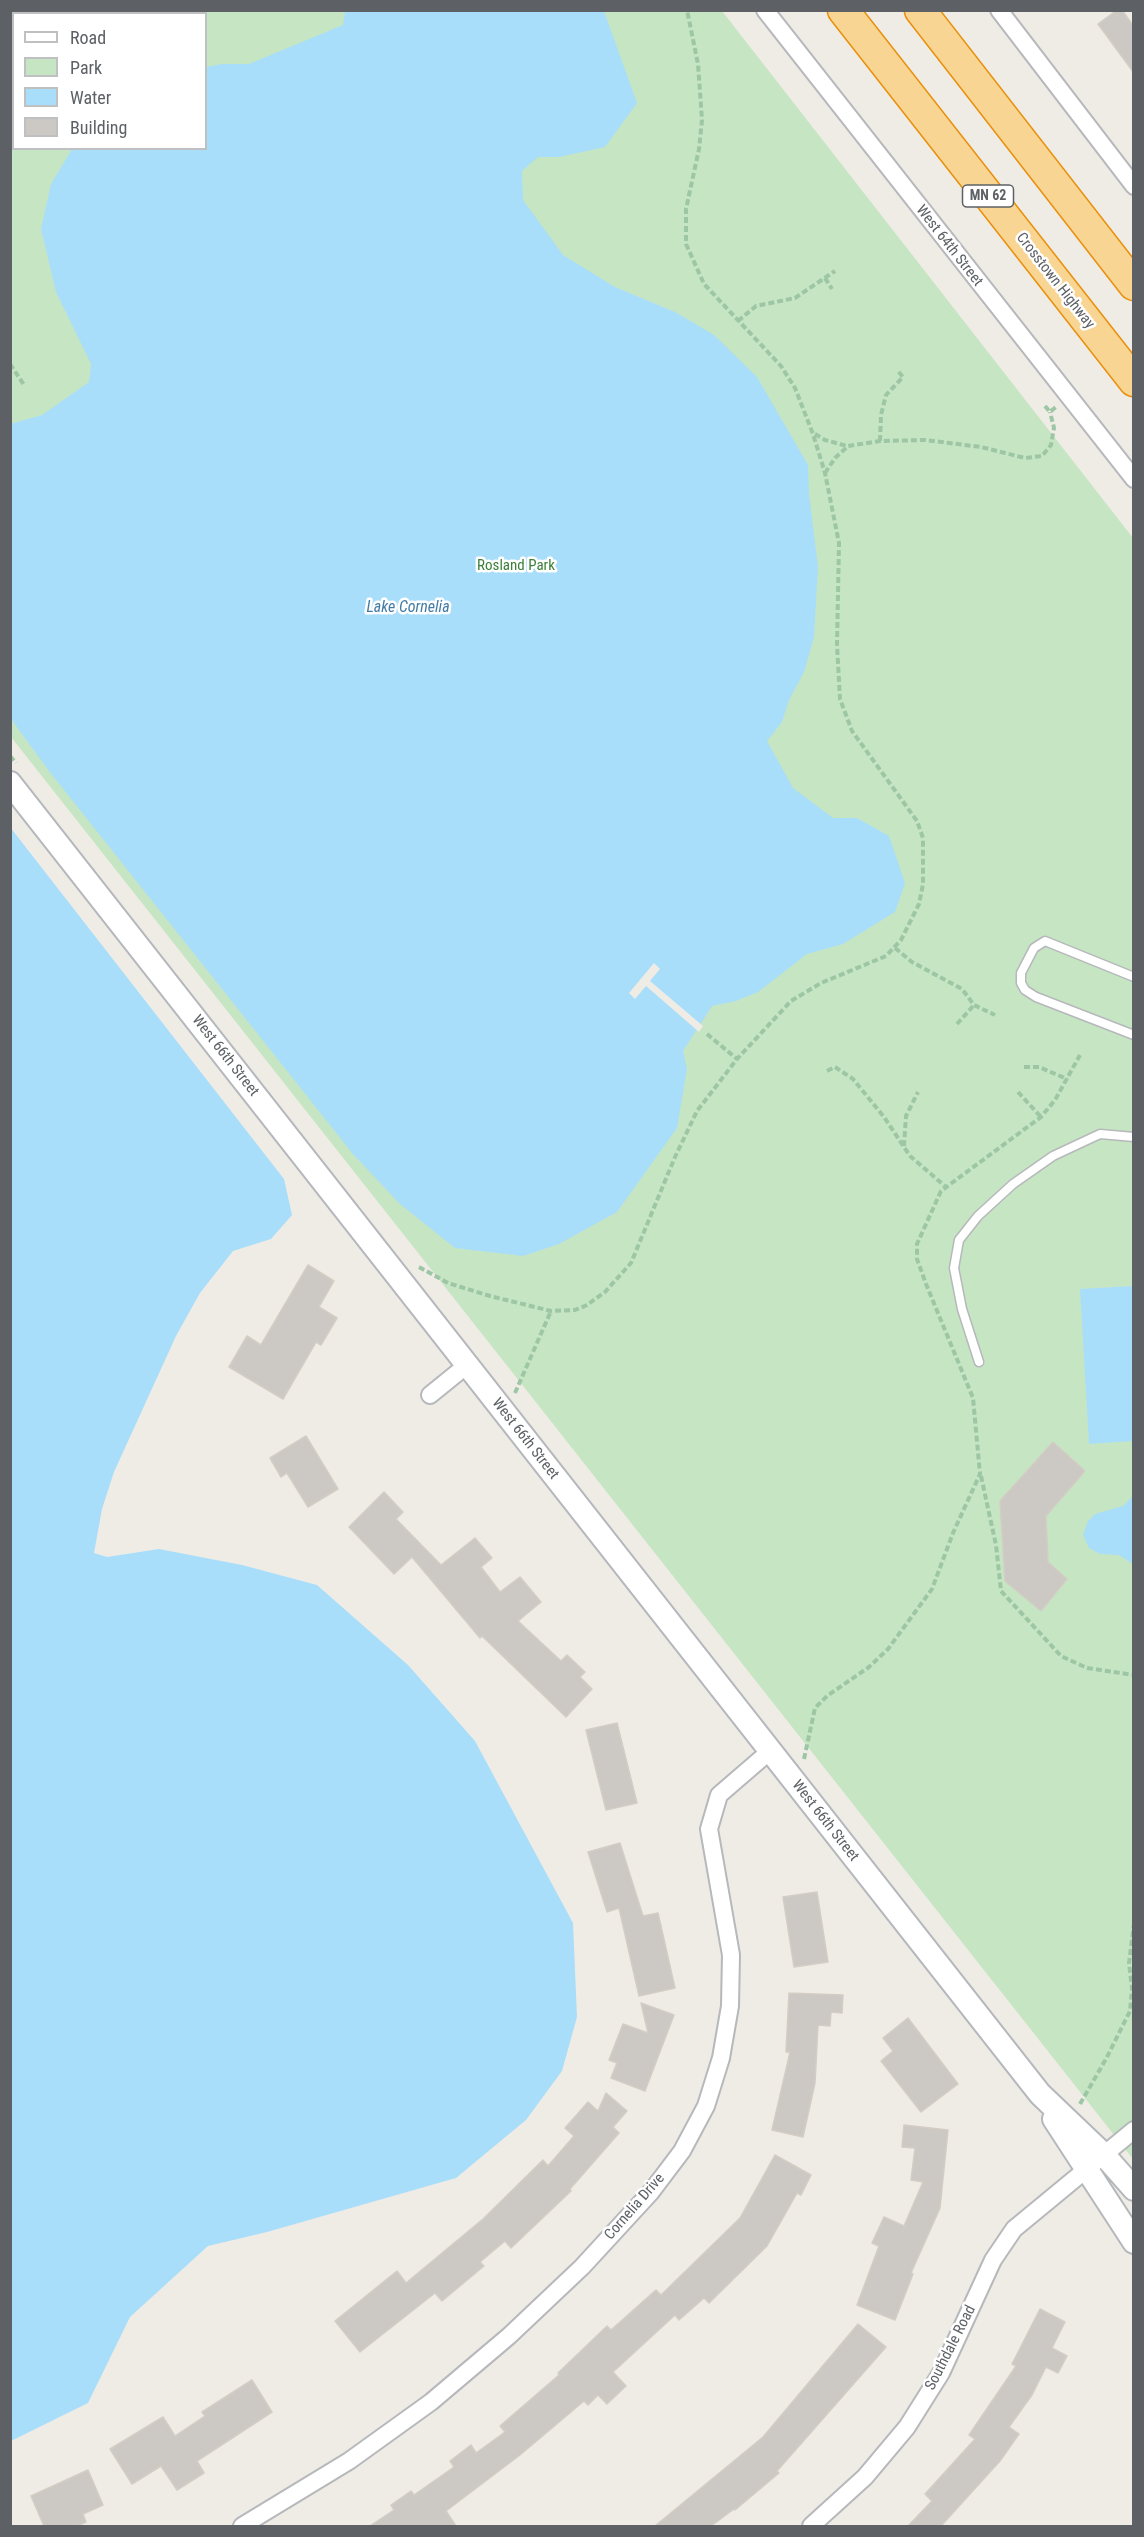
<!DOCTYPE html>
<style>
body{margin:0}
#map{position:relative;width:1144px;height:2537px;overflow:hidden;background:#efece5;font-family:"Roboto Condensed",sans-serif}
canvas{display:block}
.frame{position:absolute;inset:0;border:12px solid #5d6165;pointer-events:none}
.legend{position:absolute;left:12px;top:12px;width:195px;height:138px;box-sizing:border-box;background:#fff;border:2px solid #bec0c1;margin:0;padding:8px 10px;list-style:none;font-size:18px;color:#5d6165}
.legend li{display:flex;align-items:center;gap:12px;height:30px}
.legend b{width:30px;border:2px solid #bec0c1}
</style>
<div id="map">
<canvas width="1144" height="2537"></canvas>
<div class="frame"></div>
<ul class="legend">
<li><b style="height:8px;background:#fff"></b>Road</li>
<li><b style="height:16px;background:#c6e5c3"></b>Park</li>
<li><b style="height:16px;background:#a9defb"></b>Water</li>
<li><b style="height:16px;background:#ccc9c4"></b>Building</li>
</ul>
</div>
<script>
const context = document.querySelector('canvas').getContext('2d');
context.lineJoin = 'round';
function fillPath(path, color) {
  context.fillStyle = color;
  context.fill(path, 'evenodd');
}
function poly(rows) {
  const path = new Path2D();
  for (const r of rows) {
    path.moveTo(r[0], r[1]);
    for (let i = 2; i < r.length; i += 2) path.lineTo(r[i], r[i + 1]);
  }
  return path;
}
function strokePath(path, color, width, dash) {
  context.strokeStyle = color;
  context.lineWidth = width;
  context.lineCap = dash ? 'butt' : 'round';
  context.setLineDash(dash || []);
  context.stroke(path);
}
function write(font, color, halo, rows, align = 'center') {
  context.font = font + ' "Roboto Condensed",sans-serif';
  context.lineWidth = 5;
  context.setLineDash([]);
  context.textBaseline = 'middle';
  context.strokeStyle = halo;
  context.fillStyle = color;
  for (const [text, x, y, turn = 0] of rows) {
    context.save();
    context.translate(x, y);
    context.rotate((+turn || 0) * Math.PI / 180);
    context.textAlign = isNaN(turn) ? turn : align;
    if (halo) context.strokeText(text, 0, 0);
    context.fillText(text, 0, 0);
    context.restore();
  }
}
fillPath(poly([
 [11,11,722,11,1133,538,1133,2159,11,737],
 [14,14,206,14,206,148,14,148]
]), '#c6e5c3');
fillPath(poly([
 [345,11,604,11,637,103,605,147,559,157,538,157,522,171,523,200,563,255,615,287,675,312,714,335,757,377,808,465,809,494,818,567,814,637,804,672,789,700,782,722,767,741,793,788,833,818,857,818,889,836,905,883,895,912,843,944,807,954,758,992,736,1001,712,1006,683,1051,687,1069,677,1128,617,1212,559,1244,523,1256,455,1248,400,1204,353,1154,49,771,11,719,10,424,42,415,89,382,91,364,56,292,41,229,51,184,72,149,206,148,206,67,222,64,249,64,343,25],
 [10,827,284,1179,292,1215,271,1239,233,1251,200,1293,176,1336,114,1472,102,1509,94,1553,107,1557,159,1549,242,1565,317,1585,408,1665,475,1741,573,1923,577,2017,562,2071,526,2120,456,2178,267,2232,208,2246,130,2317,88,2403,11,2441],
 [1133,1286,1133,1441,1089,1444,1080,1289],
 [1133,1496,1133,1564,1119,1555,1100,1554,1089,1548,1083,1535,1088,1521,1095,1514,1123,1506]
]), '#a9defb');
fillPath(poly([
 [654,963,660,969,650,981,703,1026,699,1032,646,986,635,999,629,993]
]), '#efece5');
const building = poly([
 [1117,10,1122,10,1134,27,1134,73,1098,24,1117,10],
 [308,1265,334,1281,319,1307,337,1318,321,1345,316,1342,283,1399,229,1367,247,1336,261,1345,308,1265],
 [306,1436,338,1489,308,1507,287,1473,281,1477,270,1458,306,1436],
 [1053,1442,1085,1471,1046,1516,1048,1562,1067,1579,1041,1611,1005,1581,1000,1501,1053,1442],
 [384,1492,403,1512,396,1519,441,1565,475,1538,492,1558,481,1567,500,1592,520,1577,541,1602,518,1621,561,1661,567,1655,585,1672,580,1677,592,1689,566,1717,482,1636,480,1638,412,1557,394,1574,349,1527,384,1492],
 [617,1723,637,1803,606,1810,586,1730,617,1723],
 [620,1843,643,1916,658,1913,675,1988,639,1996,619,1908,607,1912,588,1852,620,1843],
 [817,1892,828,1962,794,1967,783,1897,817,1892],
 [789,1993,843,1995,842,2013,831,2012,830,2026,818,2025,815,2083,803,2137,772,2130,790,2052,786,2052,789,1993],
 [641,2003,674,2015,645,2091,611,2078,617,2063,609,2060,623,2024,648,2033,641,2003],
 [908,2018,958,2084,921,2112,881,2061,893,2051,883,2038,908,2018],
 [606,2093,627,2111,613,2127,619,2133,570,2189,571,2191,511,2248,505,2241,480,2262,484,2266,442,2301,435,2293,360,2352,335,2321,397,2271,406,2283,483,2219,543,2160,548,2166,574,2136,565,2128,588,2102,598,2111,606,2093],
 [904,2125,948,2130,940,2208,911,2273,913,2274,895,2320,857,2305,879,2246,872,2243,884,2217,904,2226,923,2182,911,2180,915,2148,902,2147,904,2125],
 [775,2155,811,2175,801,2195,797,2193,767,2246,709,2303,704,2298,679,2320,675,2315,613,2372,626,2386,607,2404,598,2395,588,2405,584,2401,520,2455,446,2511,456,2526,370,2526,394,2510,391,2505,411,2491,414,2495,454,2467,450,2461,471,2445,476,2453,505,2432,500,2426,559,2375,558,2373,607,2326,611,2330,656,2290,661,2295,740,2218,775,2155],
 [1040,2309,1065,2322,1052,2348,1067,2356,1058,2373,1046,2367,1032,2395,1009,2427,1019,2434,1000,2461,941,2526,908,2526,932,2501,925,2494,975,2439,969,2435,1016,2366,1012,2364,1040,2309],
 [858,2324,886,2347,777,2471,779,2473,735,2510,734,2509,711,2526,655,2526,763,2437,858,2324],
 [252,2380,272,2412,197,2461,204,2473,177,2490,161,2466,132,2484,110,2449,163,2417,175,2436,205,2416,202,2412,252,2380],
 [88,2470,103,2505,83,2514,86,2522,77,2526,44,2526,31,2496,88,2470]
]);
fillPath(building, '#ccc9c4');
strokePath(building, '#d3cdc4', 1.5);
const lane = poly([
 [1134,977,1045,941,1034,948,1021,973,1021,983,1025,990,1036,997,1134,1035],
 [979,1362,962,1309,954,1268,959,1240,978,1216,1013,1184,1053,1156,1100,1134,1134,1137]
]);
const street = poly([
 [765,10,1134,479],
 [999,10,1134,186],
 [430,1395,467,1365],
 [242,2526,349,2461,431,2402,509,2336,582,2267,651,2192,682,2151,706,2106,721,2058,730,2006,731,1955,709,1829,719,1795,770,1751],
 [811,2526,865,2477,907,2427,941,2373,993,2260,1014,2229,1134,2130]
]);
const secondary = poly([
 [10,783,1040,2094,1104,2155,1134,2189],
 [1054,2119,1134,2242]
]);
const highway = poly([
 [843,10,1134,381],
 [920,10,1134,285]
]);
strokePath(lane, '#b6b8bb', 11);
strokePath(street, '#b6b8bb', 20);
strokePath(secondary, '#b4b8bc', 26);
strokePath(highway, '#e8900c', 33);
strokePath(poly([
 [270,11,270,10],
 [91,14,95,10],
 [10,87,14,84],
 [825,278,832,289],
 [738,321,756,306,795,298,835,271],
 [10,364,24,385],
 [1045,406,1050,412,1057,406],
 [815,434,825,440,847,446],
 [880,441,881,415,886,395,903,377,897,370],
 [825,473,835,458,848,446,880,441,925,440,981,447,1025,458,1042,456,1051,445,1054,428,1050,412],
 [10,756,16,763],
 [895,948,912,962,962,989,974,1005,995,1015],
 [957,1024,974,1005],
 [707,1034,737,1059],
 [1024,1067,1039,1067,1067,1079],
 [827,1071,835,1067,853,1079,884,1117,910,1156,946,1187],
 [1018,1092,1041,1117],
 [904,1146,906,1116,918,1092],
 [419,1267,448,1283,490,1296,551,1311,575,1310,587,1305,605,1292,631,1263,675,1157,697,1111,737,1059,791,1001,821,983,886,956,901,940,919,904,923,884,923,838,917,821,852,731,840,699,837,645,839,543,825,473,813,434,795,388,781,366,704,284,686,244,686,209,699,149,702,120,698,64,687,10],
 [515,1393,551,1311],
 [981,1476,996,1545,1001,1591,1061,1656,1087,1668,1134,1675],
 [804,1759,815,1708,827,1696,869,1667,888,1649,932,1589,953,1533,980,1474,973,1398,926,1284,917,1259,917,1244,941,1191,1041,1117,1055,1100,1080,1055],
 [1080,2104,1106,2059,1130,2011,1132,1989,1129,1963,1134,1924]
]), '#9dc6a5', 4, [6, 3]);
strokePath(lane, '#fff', 8);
strokePath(street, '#fff', 16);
strokePath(secondary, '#fff', 22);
strokePath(highway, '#f8d593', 30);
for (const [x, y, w] of [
 [988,196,51]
]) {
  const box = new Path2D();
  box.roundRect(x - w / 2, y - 11, w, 22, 4.5);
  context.fillStyle = '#fff';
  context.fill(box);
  strokePath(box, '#5d6165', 1.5);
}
write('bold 14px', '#5d6165', null, [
 ["MN 62",988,196]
]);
write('15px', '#5d6165', '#fff', [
 ["West 64th Street",949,246,52],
 ["Crosstown Highway",1055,281,52],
 ["West 66th Street",225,1056,52],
 ["West 66th Street",525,1439,52],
 ["West 66th Street",825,1821,52],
 ["Cornelia Drive",635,2207,-49],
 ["Southdale Road",951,2348,-63]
]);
write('15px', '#3c8039', '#fff', [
 ["Rosland Park",516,566]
]);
write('italic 16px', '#437ba4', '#fff', [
 ["Lake Cornelia",408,608]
]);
</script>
